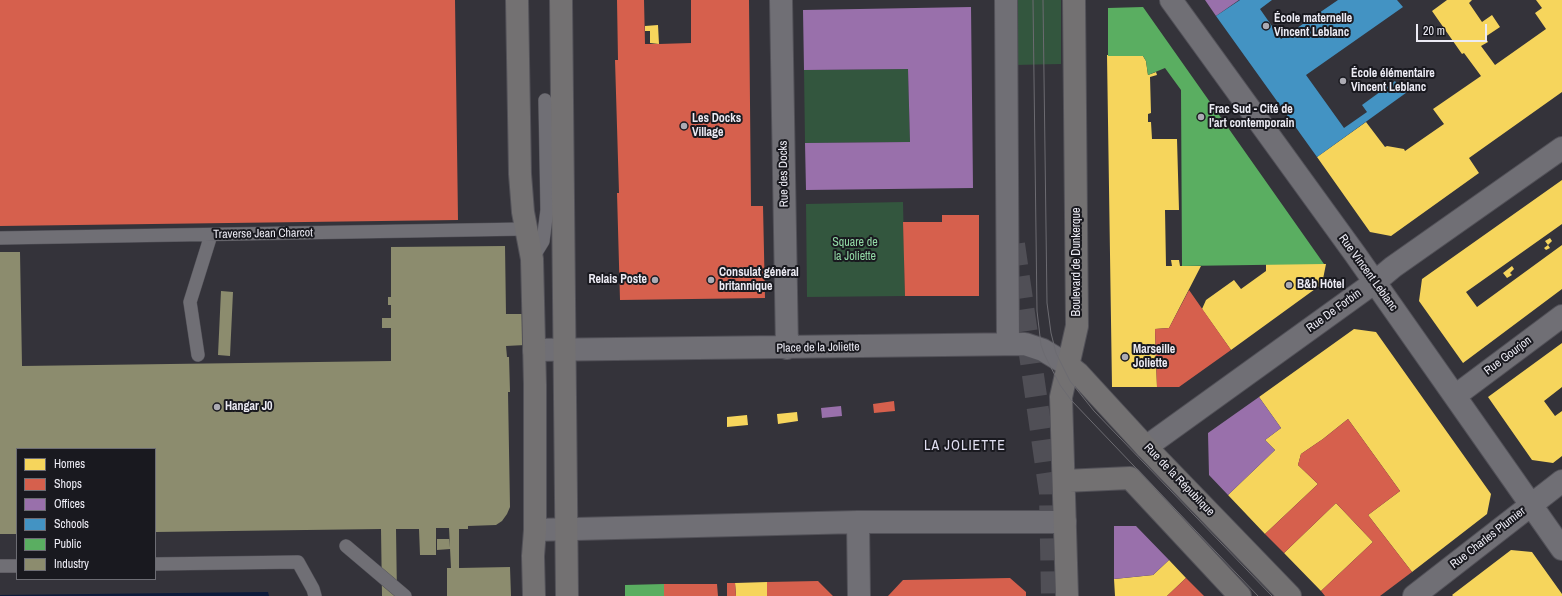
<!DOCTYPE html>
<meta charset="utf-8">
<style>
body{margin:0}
#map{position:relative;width:1562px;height:596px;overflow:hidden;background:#34333a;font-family:"Archivo Narrow",sans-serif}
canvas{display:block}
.legend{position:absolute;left:16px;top:448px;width:140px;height:132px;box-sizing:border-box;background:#19191f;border:1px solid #6d6d74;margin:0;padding:5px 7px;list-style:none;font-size:12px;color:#ecebf4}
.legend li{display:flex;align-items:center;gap:8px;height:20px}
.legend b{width:20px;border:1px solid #6d6d74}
.scale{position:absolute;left:1416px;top:24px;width:71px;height:18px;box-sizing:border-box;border:2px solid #ecebf4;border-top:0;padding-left:5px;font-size:12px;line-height:14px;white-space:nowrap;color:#ecebf4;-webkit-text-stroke:3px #19191f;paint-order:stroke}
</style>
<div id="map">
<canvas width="1562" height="596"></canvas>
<ul class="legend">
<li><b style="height:11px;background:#f6d55c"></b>Homes</li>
<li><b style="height:11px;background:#d6604d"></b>Shops</li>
<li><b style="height:11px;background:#9970ab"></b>Offices</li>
<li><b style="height:11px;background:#4393c3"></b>Schools</li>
<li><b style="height:11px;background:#5aae61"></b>Public</li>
<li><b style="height:11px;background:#8c8c6e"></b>Industry</li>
</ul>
<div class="scale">20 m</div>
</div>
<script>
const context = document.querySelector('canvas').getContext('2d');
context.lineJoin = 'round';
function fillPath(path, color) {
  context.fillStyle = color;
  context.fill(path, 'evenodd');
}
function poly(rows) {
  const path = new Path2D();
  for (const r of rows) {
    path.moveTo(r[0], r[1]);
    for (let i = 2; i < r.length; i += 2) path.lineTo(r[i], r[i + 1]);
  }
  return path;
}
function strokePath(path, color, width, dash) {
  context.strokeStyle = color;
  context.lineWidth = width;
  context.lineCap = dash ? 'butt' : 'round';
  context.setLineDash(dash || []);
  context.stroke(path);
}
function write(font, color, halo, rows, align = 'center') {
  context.font = font + ' "Archivo Narrow",sans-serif';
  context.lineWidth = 4;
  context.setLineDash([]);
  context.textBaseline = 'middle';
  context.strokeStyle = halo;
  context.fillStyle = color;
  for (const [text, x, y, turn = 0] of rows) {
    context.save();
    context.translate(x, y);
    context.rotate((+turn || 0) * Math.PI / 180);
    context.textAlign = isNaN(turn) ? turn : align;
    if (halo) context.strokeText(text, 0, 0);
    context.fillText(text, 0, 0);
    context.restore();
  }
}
fillPath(poly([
 [1014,0,1061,0,1061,64,1014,65],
 [908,69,910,142,805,143,804,70],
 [903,202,905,296,807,297,806,204]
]), '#33563e');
fillPath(poly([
 [268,592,269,596,0,596,0,595]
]), '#0d1b3b');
fillPath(poly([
 [1447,0,1472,0,1469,3,1482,22,1492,15,1500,27,1485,37,1488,42,1481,46,1495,65,1546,29,1535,13,1542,8,1536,0,1562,0,1562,92,1469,158,1479,173,1391,236,1370,232,1317,157,1366,122,1385,147,1387,146,1404,149,1405,151,1444,124,1433,109,1481,76,1464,53,1462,54,1432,11],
 [658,25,659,44,650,43,650,31,645,31,645,26],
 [1107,55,1143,56,1146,61,1148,75,1156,72,1157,75,1150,77,1151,113,1148,114,1148,122,1151,122,1152,139,1177,139,1179,210,1165,210,1166,266,1172,266,1171,260,1179,260,1180,266,1201,266,1169,328,1155,329,1157,387,1112,387],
 [1562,180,1562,224,1466,292,1477,307,1562,245,1562,289,1463,363,1419,301,1422,279],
 [1550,238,1552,241,1548,245,1550,248,1546,250,1544,248,1548,245,1545,241],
 [1266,264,1326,264,1322,284,1231,350,1202,309,1206,300,1234,280,1241,289,1266,271],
 [1512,266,1514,269,1510,273,1512,275,1507,278,1503,273],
 [1354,329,1376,332,1491,494,1487,514,1412,572,1368,515,1400,491,1348,419,1323,439,1301,454,1298,465,1318,484,1265,534,1228,495,1275,450,1265,440,1281,428,1259,397],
 [1562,343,1562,387,1544,401,1555,416,1562,411,1562,456,1553,463,1532,460,1488,397],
 [797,412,798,421,778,424,777,414],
 [747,415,748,425,727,427,727,417],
 [1336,503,1373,542,1321,591,1284,553],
 [1511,550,1532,552,1562,594,1562,596,1453,596,1452,595],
 [1169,560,1186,578,1167,596,1115,596,1114,579,1153,575],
 [767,582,767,596,736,596,735,583]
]), '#f6d55c');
fillPath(poly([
 [0,0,455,0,458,220,0,226],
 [617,0,644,0,645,44,659,44,691,43,691,0,749,0,751,206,763,206,765,298,620,300,617,193,619,193,615,60,618,60],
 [942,215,979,215,979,296,905,296,903,222,942,222],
 [1189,290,1231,350,1179,387,1157,387,1155,329,1169,328],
 [894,401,895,411,874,413,873,404],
 [1348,419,1400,491,1368,515,1412,572,1380,596,1325,596,1321,591,1373,542,1336,503,1284,553,1265,534,1318,484,1298,465,1301,454,1323,439],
 [1010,578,1026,592,1026,596,888,596,903,580],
 [1186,578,1204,596,1167,596],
 [818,581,833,596,767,596,767,582],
 [727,583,735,583,736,596,727,596],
 [664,584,717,584,718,596,664,596]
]), '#d6604d');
fillPath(poly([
 [1205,0,1239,0,1216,16],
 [971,7,973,188,806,190,805,143,910,142,908,69,804,70,803,10],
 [1259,397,1281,428,1265,440,1275,450,1228,495,1209,475,1208,433],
 [841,406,842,416,822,418,821,408],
 [1114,526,1136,526,1169,560,1153,575,1114,579]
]), '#9970ab');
fillPath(poly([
 [1240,0,1272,0,1260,9,1281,39,1338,0,1397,0,1403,7,1306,75,1344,128,1367,112,1362,105,1395,81,1400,88,1405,84,1410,90,1317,157,1216,16]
]), '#4393c3');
fillPath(poly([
 [1143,7,1205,95,1324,264,1182,266,1181,90,1165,68,1148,75,1146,61,1143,56,1108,56,1108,8],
 [664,584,664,596,625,596,625,585]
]), '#5aae61');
fillPath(poly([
 [505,246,506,314,524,314,525,345,506,346,507,357,509,357,510,392,508,392,510,507,507,514,502,521,496,525,468,526,468,529,459,529,459,568,510,567,511,596,447,596,447,568,451,568,449,528,436,528,436,555,420,555,419,529,396,529,397,596,382,596,381,529,155,532,155,449,17,449,17,534,0,534,0,252,20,252,22,366,391,361,391,328,382,328,382,318,391,318,391,305,388,305,388,297,391,297,391,247],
 [221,291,233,292,230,356,218,355],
 [437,539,450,539,450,549,437,550]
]), '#8c8c6e');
strokePath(poly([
 [1014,244,1050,493,1052,596]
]), '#504f56', 22, [22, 11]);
const lane = poly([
 [0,238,525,229],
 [532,259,543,241,547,210,545,100],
 [198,355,190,302,211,235],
 [346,546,405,596],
 [155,564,298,562,313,589,315,596],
 [0,566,17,566]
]);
const street = poly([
 [781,0,787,348],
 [1006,0,1008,344],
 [1171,0,1355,254,1562,549],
 [534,350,1025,344,1043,350,1068,365],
 [1455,396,1562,316],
 [1146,447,1375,282,1393,267,1562,148],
 [858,522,859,596],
 [535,530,858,522,1065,522],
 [1414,596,1562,481]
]);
const secondary = poly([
 [517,0,520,174,523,212,532,259,535,385,535,530,533,556,534,596],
 [561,0,567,596],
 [1068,365,1078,373,1146,447,1290,596],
 [1064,481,1130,478,1240,596],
 [1067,596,1061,397,1077,326,1074,0]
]);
strokePath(lane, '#525158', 14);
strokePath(street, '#525158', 24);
strokePath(secondary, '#525158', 24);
strokePath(lane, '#706f75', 13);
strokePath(street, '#706f75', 22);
strokePath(secondary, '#737172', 22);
strokePath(poly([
 [1033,0,1037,311,1041,345,1045,356,1060,385,1071,400,1258,596],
 [1043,0,1047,303,1051,333,1056,353,1070,381,1094,411,1272,596]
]), '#6c6b71', 1);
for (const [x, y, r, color] of [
 [1266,26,4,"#acabb3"],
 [1343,81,4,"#acabb3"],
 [1201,117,4,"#acabb3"],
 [684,126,4,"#acabb3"],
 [655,280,4,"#acabb3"],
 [711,280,4,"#acabb3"],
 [1289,285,4,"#acabb3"],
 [1125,357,4,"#acabb3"],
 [217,407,4,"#acabb3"]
]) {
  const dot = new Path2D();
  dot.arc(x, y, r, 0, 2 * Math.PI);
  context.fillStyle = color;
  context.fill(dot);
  strokePath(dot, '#19191f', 1.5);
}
write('bold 12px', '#ecebf4', '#19191f', [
 ["École maternelle",1274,19],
 ["Vincent Leblanc",1274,33],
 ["École élémentaire",1351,74],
 ["Vincent Leblanc",1351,88],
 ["Frac Sud - Cité de",1209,110],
 ["l'art contemporain",1209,124],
 ["Les Docks",692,119],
 ["Village",692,133],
 ["Consulat général",719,273],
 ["britannique",719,287],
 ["Relais Poste",647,280,"right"],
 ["B&b Hôtel",1297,285],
 ["Marseille",1133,350],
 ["Joliette",1133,364],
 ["Hangar J0",225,407]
], 'left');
write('12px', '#ecebf4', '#19191f', [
 ["Rue des Docks",784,174,-91],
 ["Traverse Jean Charcot",263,234,-1],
 ["Boulevard de Dunkerque",1077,262,-90],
 ["Rue Vincent Leblanc",1368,273,54],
 ["Rue De Forbin",1334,311,-36],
 ["Place de la Joliette",818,348,-1],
 ["Rue Gourjon",1508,356,-37],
 ["Rue de la République",1179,480,46],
 ["Rue Charles Plumier",1488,538,-38]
]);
write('12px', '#91d7a4', '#19191f', [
 ["Square de",855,243],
 ["la Joliette",855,257]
]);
context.letterSpacing = '1px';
write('14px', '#e0def0', '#19191f', [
 ["LA JOLIETTE",965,446]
]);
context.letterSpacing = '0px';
</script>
